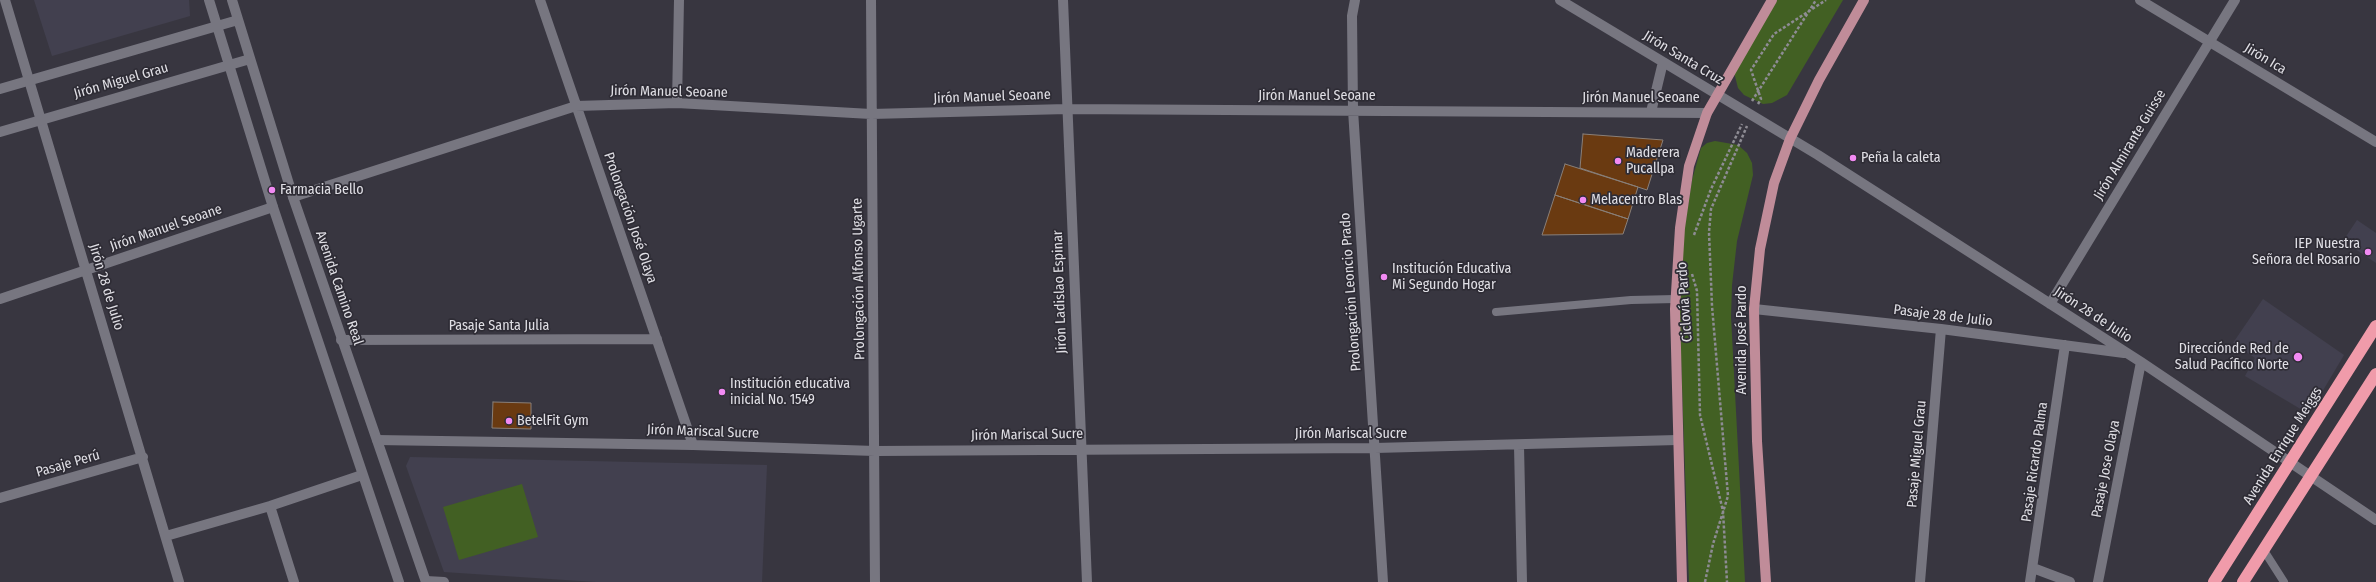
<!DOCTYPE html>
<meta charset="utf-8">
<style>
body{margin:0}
canvas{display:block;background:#383640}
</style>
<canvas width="2376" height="582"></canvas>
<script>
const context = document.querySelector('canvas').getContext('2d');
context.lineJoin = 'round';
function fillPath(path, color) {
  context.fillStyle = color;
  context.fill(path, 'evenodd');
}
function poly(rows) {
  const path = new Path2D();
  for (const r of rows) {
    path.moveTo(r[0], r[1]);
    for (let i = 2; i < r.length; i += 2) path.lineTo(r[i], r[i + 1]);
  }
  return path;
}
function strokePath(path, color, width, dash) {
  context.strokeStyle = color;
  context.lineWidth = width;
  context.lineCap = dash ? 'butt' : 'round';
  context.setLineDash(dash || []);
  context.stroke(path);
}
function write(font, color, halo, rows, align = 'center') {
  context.font = font + ' "Fira Sans Condensed",sans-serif';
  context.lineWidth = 3.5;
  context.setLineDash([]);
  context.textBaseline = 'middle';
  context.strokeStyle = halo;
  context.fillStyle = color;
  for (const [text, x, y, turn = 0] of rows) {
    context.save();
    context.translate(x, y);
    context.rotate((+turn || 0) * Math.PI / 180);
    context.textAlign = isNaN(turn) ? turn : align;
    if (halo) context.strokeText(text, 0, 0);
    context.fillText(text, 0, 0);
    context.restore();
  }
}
fillPath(poly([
 [34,0,189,0,190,16,52,56],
 [2357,220,2376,233,2376,263,2343,241],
 [2263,299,2344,355,2309,414,2245,376,2255,358,2233,343],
 [410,457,767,465,762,582,596,582,444,572,406,466]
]), '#42404f');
fillPath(poly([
 [1777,0,1843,0,1787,95,1772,103,1763,104,1744,95,1738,88,1734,72],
 [1715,141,1738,145,1747,153,1752,163,1753,175,1737,241,1732,285,1731,317,1745,582,1689,582,1679,300,1684,232,1692,180,1701,148,1707,143],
 [522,484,538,537,459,560,443,507]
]), '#426023');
const building = poly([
 [1583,134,1663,140,1647,190,1580,168,1583,134],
 [1565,164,1638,187,1628,219,1555,195,1565,164],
 [1555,195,1628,219,1623,234,1542,235,1555,195],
 [493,402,531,403,531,429,492,428,493,402]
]);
fillPath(building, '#6a3a11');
strokePath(building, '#897f78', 1);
strokePath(poly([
 [1752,101,1816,0],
 [1758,104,1761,99,1751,70,1774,34,1826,0],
 [1694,235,1711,189,1742,124],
 [1692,274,1697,291,1700,415,1723,511,1727,582],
 [1705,582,1713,544,1728,496,1712,306,1709,232,1711,209,1747,126]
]), '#8e8c94', 2.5, [3, 2]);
strokePath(poly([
 [1496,312,1631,300,1675,299],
 [2263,549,2284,582]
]), '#777680', 8);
strokePath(poly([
 [5,0,179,582],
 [540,0,693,445],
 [871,0,875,582],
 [1063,0,1087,582],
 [1355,0,1352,16,1353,110,1383,582],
 [1560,0,1818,155,2141,362,2376,520],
 [2140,0,2376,142],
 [677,103,679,0],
 [1651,112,1663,62],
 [293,197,576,106,677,103,871,114,1067,109,1707,113],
 [0,299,273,207],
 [2050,304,2235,0],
 [1754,309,1941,329,2124,353],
 [341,340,657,339],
 [377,440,693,445,875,451,1375,448,1677,440],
 [1519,446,1522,582],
 [0,498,143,457],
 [270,506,294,582],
 [166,536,270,506,362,475],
 [2033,568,2070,582],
 [426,581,444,582],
 [1920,582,1941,329],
 [2030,582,2065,345],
 [2098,582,2141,362]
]), '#777680', 10);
strokePath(poly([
 [209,0,273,207,399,582],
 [232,0,293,197,426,582],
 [0,89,238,20],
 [0,132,250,59]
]), '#777680', 10);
strokePath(poly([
 [1682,582,1675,309,1680,228,1689,166,1707,113,1772,0],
 [1766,582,1757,441,1754,309,1760,249,1774,183,1790,139,1819,80,1864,0]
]), '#c08c99', 10);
strokePath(poly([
 [2214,582,2376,326],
 [2243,582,2376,374]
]), '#f09baa', 12);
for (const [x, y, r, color] of [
 [1853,158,4,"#f28af3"],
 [1618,161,4,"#f28af3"],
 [272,190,4,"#f28af3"],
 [1583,200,4,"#f28af3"],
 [2368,252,4,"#f28af3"],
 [1384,277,4,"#f28af3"],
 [2298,357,5,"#f28af3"],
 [722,392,4,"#f28af3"],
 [509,421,4,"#f28af3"]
]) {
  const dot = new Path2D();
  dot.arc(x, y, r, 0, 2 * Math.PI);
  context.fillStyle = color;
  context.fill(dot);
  strokePath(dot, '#2e2c35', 1.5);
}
write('14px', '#e0dfe5', '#2e2c35', [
 ["Jirón Santa Cruz",1683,58,31],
 ["Jirón Ica",2265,59,31],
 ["Jirón Miguel Grau",121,81,-16],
 ["Jirón Manuel Seoane",669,92,1],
 ["Jirón Manuel Seoane",1317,96],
 ["Jirón Manuel Seoane",992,97,-2],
 ["Jirón Manuel Seoane",1641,98],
 ["Jirón Almirante Guisse",2130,145,-59],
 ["Prolongación José Olaya",630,218,71],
 ["Jirón Manuel Seoane",166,228,-19],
 ["Prolongación Alfonso Ugarte",859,279,-91],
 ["Jirón 28 de Julio",106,287,73],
 ["Avenida Camino Real",339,288,71],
 ["Jirón Ladislao Espinar",1060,292,-92],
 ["Prolongación Leoncio Prado",1351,292,-94],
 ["Ciclovía Pardo",1685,302,-94],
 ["Jirón 28 de Julio",2093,315,33],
 ["Pasaje 28 de Julio",1943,316,7],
 ["Pasaje Santa Julia",499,326],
 ["Avenida José Pardo",1742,340,-90],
 ["Jirón Mariscal Sucre",703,432,2],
 ["Jirón Mariscal Sucre",1351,434],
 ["Jirón Mariscal Sucre",1027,435,-1],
 ["Avenida Enrique Meiggs",2283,446,-58],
 ["Pasaje Miguel Grau",1917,454,-85],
 ["Pasaje Ricardo Palma",2035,462,-82],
 ["Pasaje Perú",68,464,-16],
 ["Pasaje Jose Olaya",2106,469,-79]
]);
write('14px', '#e0dfe5', '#2e2c35', [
 ["Maderera",1626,153],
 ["Pucallpa",1626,169],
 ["Peña la caleta",1861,158],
 ["Farmacia Bello",280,190],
 ["Melacentro Blas",1591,200],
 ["IEP Nuestra",2360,244,"right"],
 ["Señora del Rosario",2360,260,"right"],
 ["Institución Educativa",1392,269],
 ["Mi Segundo Hogar",1392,285],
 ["Direcciónde Red de",2289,349,"right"],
 ["Salud Pacífico Norte",2289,365,"right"],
 ["Institución educativa",730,384],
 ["inicial No. 1549",730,400],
 ["BetelFit Gym",517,421]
], 'left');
</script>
